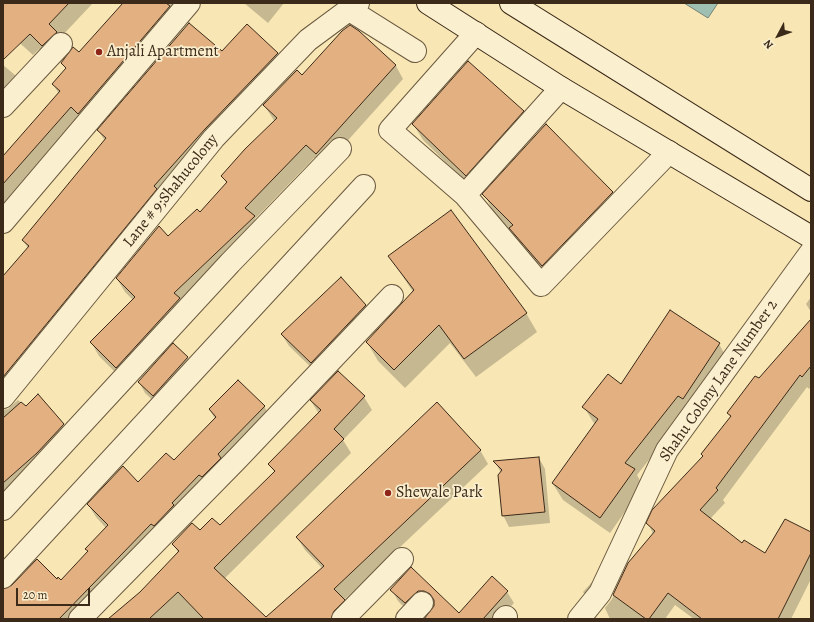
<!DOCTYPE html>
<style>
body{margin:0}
#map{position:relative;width:814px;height:622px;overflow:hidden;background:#f8e6b4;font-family:Alegreya,serif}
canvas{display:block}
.frame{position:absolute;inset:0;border:4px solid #3b2a19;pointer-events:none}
.north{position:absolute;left:758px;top:16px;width:40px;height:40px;-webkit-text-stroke:3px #faefce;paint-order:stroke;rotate:229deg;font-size:11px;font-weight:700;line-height:16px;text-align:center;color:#3b2a19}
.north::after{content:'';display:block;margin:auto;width:14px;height:18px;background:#3b2a19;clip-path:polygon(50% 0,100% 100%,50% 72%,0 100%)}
.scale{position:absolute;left:16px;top:588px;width:74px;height:18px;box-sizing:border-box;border:2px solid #3b2a19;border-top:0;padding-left:5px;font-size:12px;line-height:14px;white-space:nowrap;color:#3b2a19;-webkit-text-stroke:3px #faefce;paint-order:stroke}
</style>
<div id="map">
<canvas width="814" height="622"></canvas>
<div class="frame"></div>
<div class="north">N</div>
<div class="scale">20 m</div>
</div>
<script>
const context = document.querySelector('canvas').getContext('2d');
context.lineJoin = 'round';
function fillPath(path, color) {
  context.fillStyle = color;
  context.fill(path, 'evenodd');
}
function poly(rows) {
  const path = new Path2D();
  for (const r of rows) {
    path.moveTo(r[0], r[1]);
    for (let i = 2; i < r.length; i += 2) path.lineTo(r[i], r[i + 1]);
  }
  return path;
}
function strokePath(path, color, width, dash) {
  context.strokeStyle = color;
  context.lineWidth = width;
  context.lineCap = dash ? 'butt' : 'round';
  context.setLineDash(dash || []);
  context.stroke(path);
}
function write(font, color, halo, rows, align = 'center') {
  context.font = font + ' Alegreya,serif';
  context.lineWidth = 3.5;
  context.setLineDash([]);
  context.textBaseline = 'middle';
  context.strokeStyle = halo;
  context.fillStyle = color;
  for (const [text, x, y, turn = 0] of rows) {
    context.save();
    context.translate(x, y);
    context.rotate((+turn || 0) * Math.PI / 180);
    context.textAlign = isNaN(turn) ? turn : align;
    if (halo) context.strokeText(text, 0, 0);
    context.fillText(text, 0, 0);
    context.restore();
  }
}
const water = poly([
 [684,3,718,3,708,18,684,3]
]);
fillPath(water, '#9ebfb2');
strokePath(water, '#768375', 1);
fillPath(poly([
 [3,3,93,3,60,38,52,61,39,49,33,55,3,28],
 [124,3,192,3,4,205,3,158,59,94,53,84,66,69,62,63,79,54],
 [244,3,284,3,268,23],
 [247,25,277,54,287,70,214,146,3,405,3,277,28,248,23,240,105,141,98,130,222,53],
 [358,31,396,66,403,79,324,167,314,158,255,219,261,230,124,381,99,356,91,342,133,300,125,292,117,279,200,214,227,184,222,176,275,122,264,105],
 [3,65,15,75,21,86,3,105],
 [523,111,532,127,475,191,423,140,413,124],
 [613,192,624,213,554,286,522,249,513,232,495,215,484,194],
 [390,257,526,313,537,332,476,377,450,343,405,388,378,361,367,342,413,292],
 [811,297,811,312,806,304],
 [366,305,372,317,318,374,289,346,282,335],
 [811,320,811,386,809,389,807,387,723,500,725,503,710,519,742,545,765,554,811,534,811,579,791,619,694,619,675,605,665,619,610,619,605,608,612,599,629,563,653,534,648,523,704,456,731,418,728,413],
 [173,344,188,358,194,369,159,406,145,393,139,382],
 [719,344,728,360,637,475,643,486,610,533,563,500,553,484,595,425,584,407],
 [38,395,63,425,73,441,3,497,3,410,8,409,18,400,26,408],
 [364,397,372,410,343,440,351,453,224,579,266,619,322,568,305,550,297,537,480,450,488,464,344,600,351,613,347,619,111,619,141,592,179,554,173,544,200,532,220,526,275,473,269,464,319,414,311,401],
 [264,406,272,420,79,619,3,619,3,590,57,580,61,581,89,552,87,549,106,528,96,517,88,504,138,483,174,461,215,419,210,410],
 [539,458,545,469,550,523,509,527,503,515,501,473,495,462],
 [411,569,459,614,507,592,514,603,499,619,425,619,435,607,435,603,432,602,411,614,398,601,392,590],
 [592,582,598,592,590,603,583,592]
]), '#0003');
const building = poly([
 [3,3,69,3,49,24,57,32,42,46,30,34,3,60,3,3],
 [123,3,166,3,170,6,78,114,71,107,3,184,3,156,60,91,52,84,66,68,61,63,73,47,79,52,123,3],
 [189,23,222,51,247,24,278,53,205,129,154,186,157,189,3,377,3,276,29,246,22,240,106,138,97,130,189,23],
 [350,25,359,31,396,65,316,154,306,145,245,208,255,216,174,293,180,298,116,368,90,342,135,297,116,278,159,226,168,236,197,209,200,212,227,182,221,176,245,149,277,118,263,105,297,70,302,75,342,31,350,25],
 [468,61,524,111,466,176,412,124,468,61],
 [546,124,613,192,542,266,509,228,513,225,482,194,546,124],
 [451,210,527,313,464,359,439,325,394,370,366,342,414,290,388,256,451,210],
 [341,277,366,305,311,363,281,334,341,277],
 [670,310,720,343,683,399,678,396,625,463,635,469,600,518,552,483,598,419,582,407,608,374,621,384,670,310],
 [811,319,811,366,802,377,800,375,716,488,718,490,700,510,742,543,744,540,765,553,785,519,811,532,811,553,778,619,702,619,668,593,649,619,646,619,613,595,628,563,655,531,646,523,652,510,703,456,701,454,731,416,727,413,755,376,759,378,811,319],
 [173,343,188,357,153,396,138,382,173,343],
 [338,371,365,396,334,429,344,439,214,568,266,617,324,566,296,537,437,402,481,450,334,589,345,600,334,611,331,619,204,619,178,592,149,619,108,619,140,592,179,551,172,544,192,523,200,530,212,518,220,525,275,471,268,464,321,410,310,400,338,371],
 [238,380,265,406,218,454,221,458,202,477,199,475,172,503,174,505,154,526,151,524,59,619,3,619,3,589,12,585,37,559,57,579,58,577,61,580,88,551,85,549,108,525,87,504,123,466,138,482,166,453,174,460,216,417,209,409,238,380],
 [38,394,64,424,37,453,3,483,3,418,21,402,26,406,38,394],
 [539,457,545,512,502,516,498,475,502,470,493,461,539,457],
 [411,567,459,613,492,576,508,591,483,619,424,619,434,606,434,600,430,594,424,591,418,591,405,603,390,590,411,567]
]);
fillPath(building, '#e2b081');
strokePath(building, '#3b2a19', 1);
const street = poly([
 [348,9,415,51],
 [476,33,390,130,465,195,541,285,669,152],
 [3,106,61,44],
 [465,195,561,88],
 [3,222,189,3],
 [3,397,214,138,308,40,358,3],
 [3,509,230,263,340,149],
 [3,577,364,186],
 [80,619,238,458,392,296],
 [343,619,402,559],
 [407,619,422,603],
 [504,619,506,617],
 [579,619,600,593,667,450,811,252]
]);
const secondary = poly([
 [428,3,561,88,811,237],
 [511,3,811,190]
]);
strokePath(street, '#6a5940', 24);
strokePath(secondary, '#3b2a19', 24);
strokePath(street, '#faefce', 22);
strokePath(secondary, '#faefce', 22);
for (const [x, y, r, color] of [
 [99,52,4,"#8f2418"],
 [388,493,4,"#8f2418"]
]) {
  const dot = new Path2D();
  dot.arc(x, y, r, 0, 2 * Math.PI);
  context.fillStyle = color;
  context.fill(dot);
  strokePath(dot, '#faefce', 1.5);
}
write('16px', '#3b2a19', '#faefce', [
 ["Anjali Apartment",107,52],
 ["Shewale Park",396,493]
], 'left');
write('16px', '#3b2a19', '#faefce', [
 ["Lane # 9;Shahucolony",171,191,-51],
 ["Shahu Colony Lane Number 2",719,381,-55]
]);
</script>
